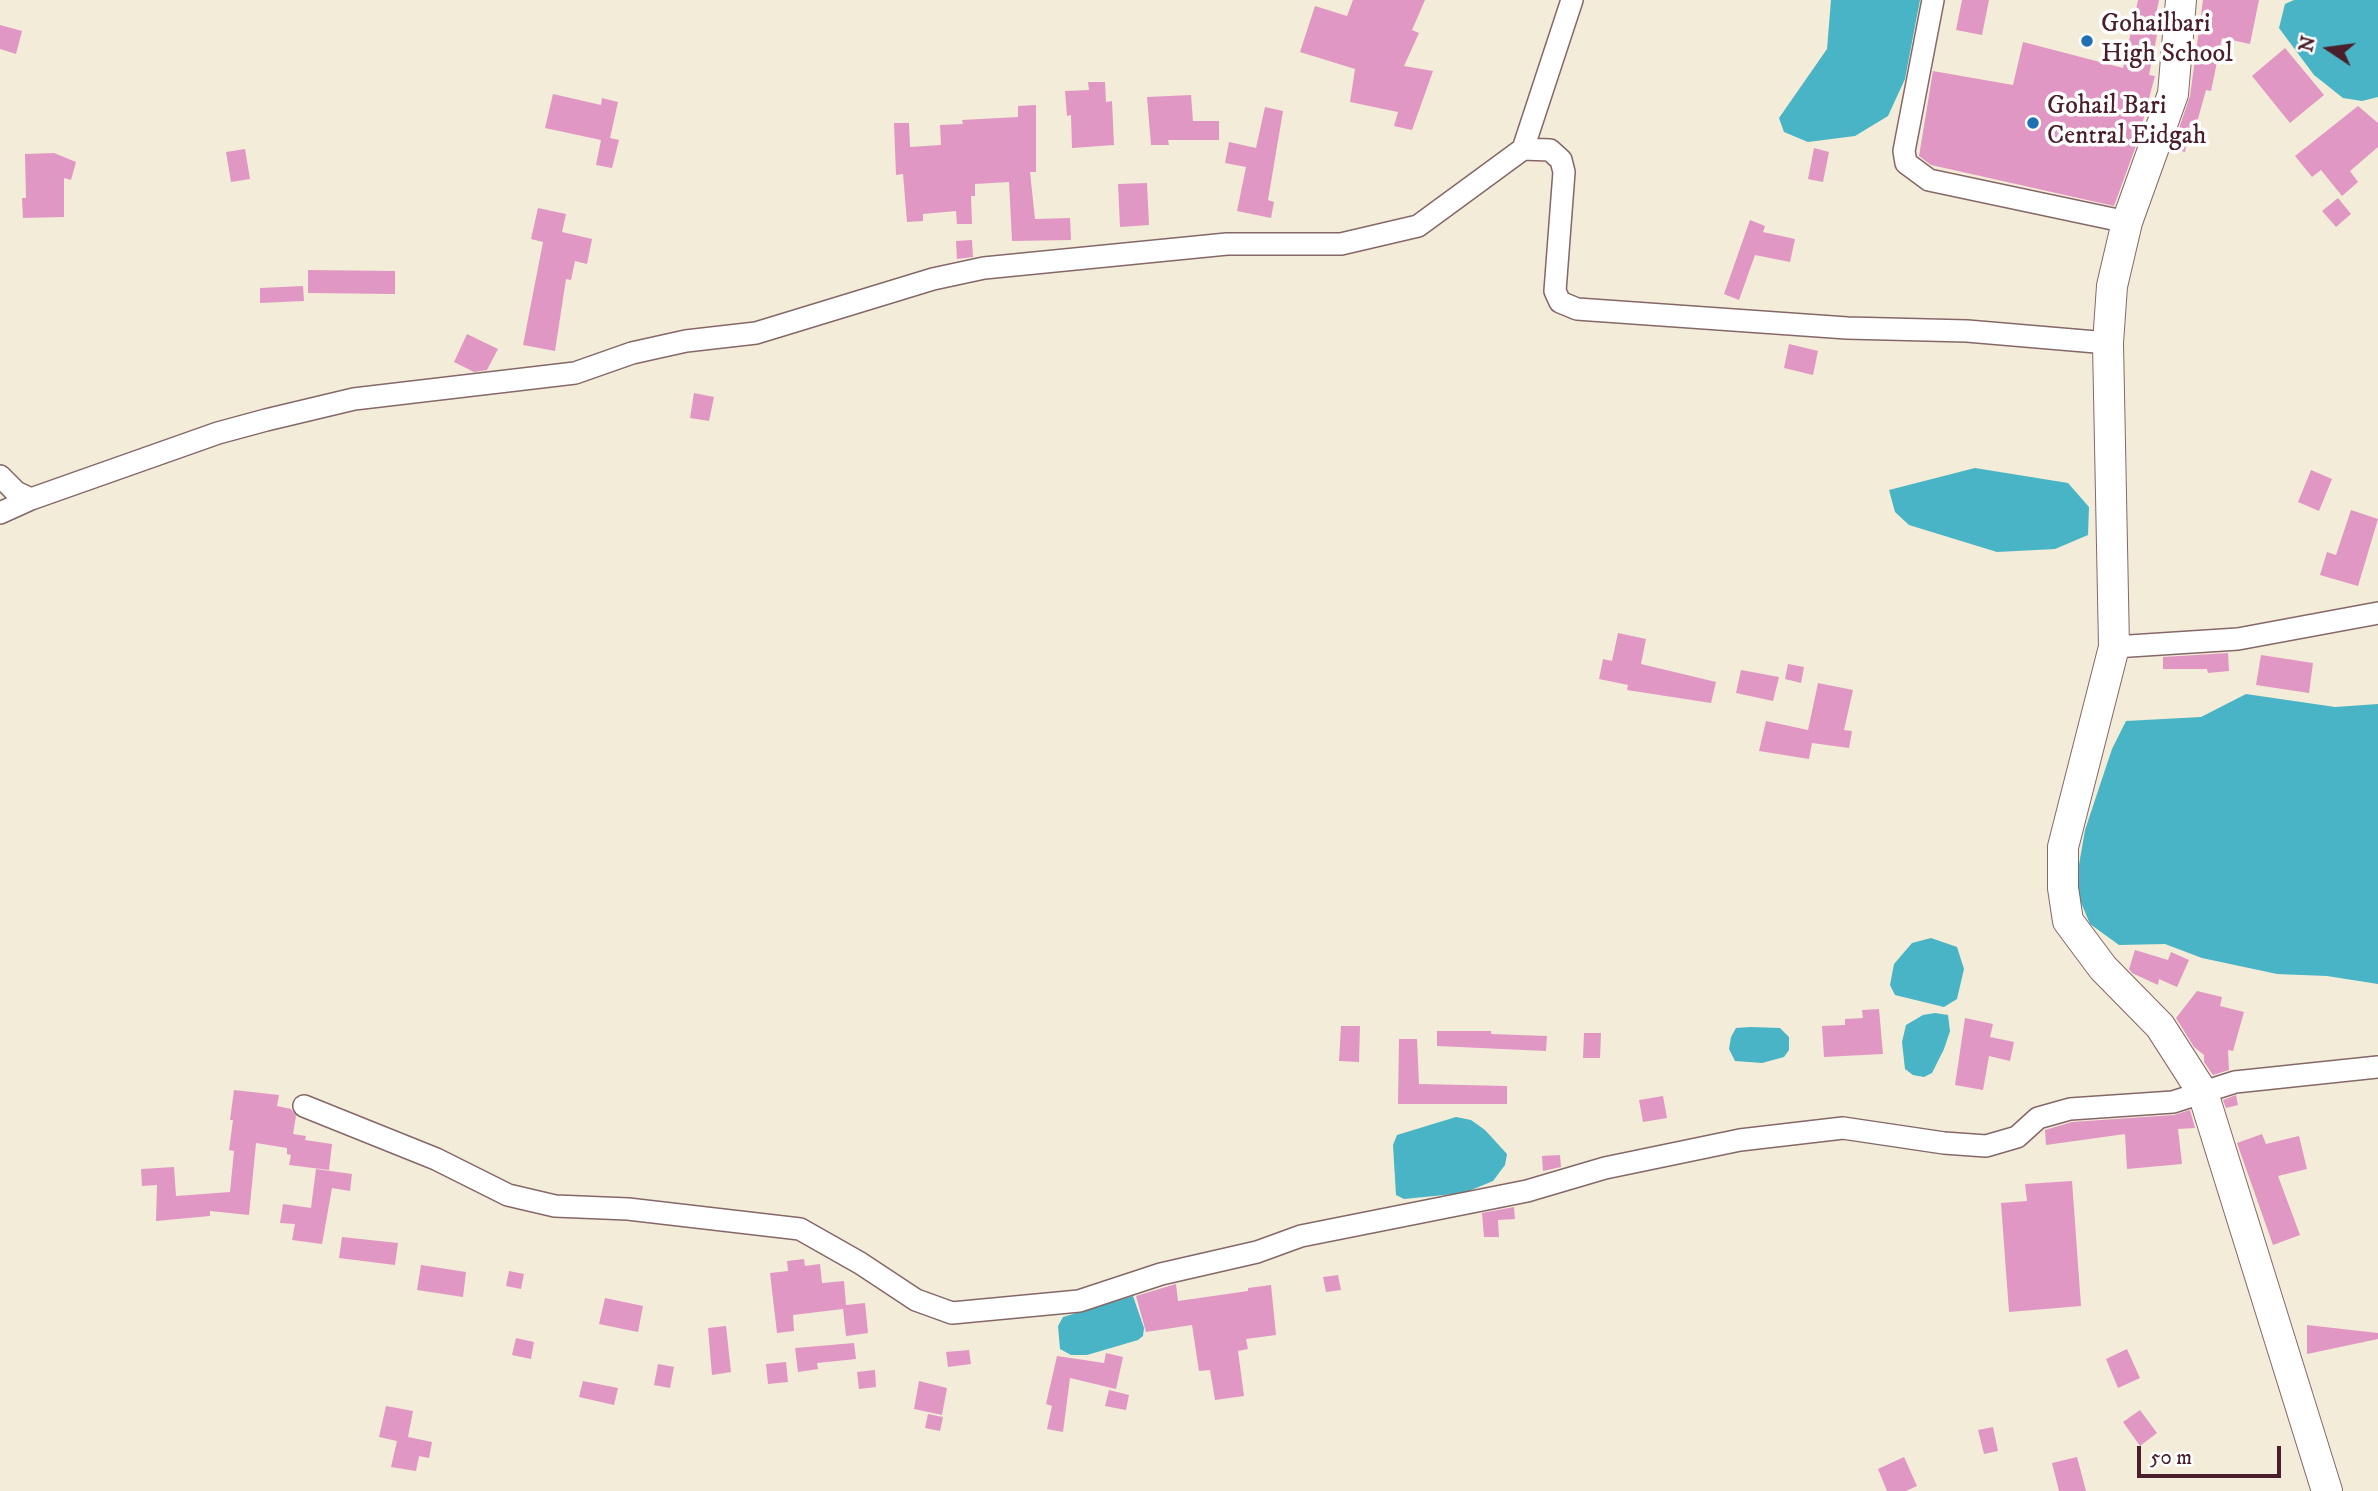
<!DOCTYPE html>
<style>
body{margin:0}
#map{position:relative;width:2378px;height:1491px;overflow:hidden;background:#f3ecd8;font-family:"IM FELL DW Pica",serif}
canvas{display:block}
.north{position:absolute;left:2294px;top:14px;width:70px;height:70px;-webkit-text-stroke:5px #fff;paint-order:stroke;rotate:283deg;font-size:19px;font-weight:700;line-height:28px;text-align:center;color:#4a1f2b}
.north::after{content:'';display:block;margin:auto;width:24px;height:32px;background:#4a1f2b;clip-path:polygon(50% 0,100% 100%,50% 72%,0 100%)}
.scale{position:absolute;left:2137px;top:1446px;width:144px;height:32px;box-sizing:border-box;border:4px solid #4a1f2b;border-top:0;padding-left:9px;font-size:21px;line-height:24px;white-space:nowrap;color:#4a1f2b;-webkit-text-stroke:5px #fff;paint-order:stroke}
</style>
<div id="map">
<canvas width="2378" height="1491"></canvas>
<div class="north">N</div>
<div class="scale">50 m</div>
</div>
<script>
const context = document.querySelector('canvas').getContext('2d');
context.lineJoin = 'round';
function fillPath(path, color) {
  context.fillStyle = color;
  context.fill(path, 'evenodd');
}
function poly(rows) {
  const path = new Path2D();
  for (const r of rows) {
    path.moveTo(r[0], r[1]);
    for (let i = 2; i < r.length; i += 2) path.lineTo(r[i], r[i + 1]);
  }
  return path;
}
function strokePath(path, color, width, dash) {
  context.strokeStyle = color;
  context.lineWidth = width;
  context.lineCap = dash ? 'butt' : 'round';
  context.setLineDash(dash || []);
  context.stroke(path);
}
function write(font, color, halo, rows, align = 'center') {
  context.font = font + ' "IM FELL DW Pica",serif';
  context.lineWidth = 7;
  context.setLineDash([]);
  context.textBaseline = 'middle';
  context.strokeStyle = halo;
  context.fillStyle = color;
  for (const [text, x, y, turn = 0] of rows) {
    context.save();
    context.translate(x, y);
    context.rotate((+turn || 0) * Math.PI / 180);
    context.textAlign = isNaN(turn) ? turn : align;
    if (halo) context.strokeText(text, 0, 0);
    context.fillText(text, 0, 0);
    context.restore();
  }
}
fillPath(poly([
 [1831,0,1920,0,1905,79,1888,116,1855,136,1808,142,1784,132,1779,118,1827,49],
 [2294,0,2378,0,2378,97,2362,101,2343,98,2314,75,2279,28,2285,4],
 [1975,468,2068,483,2089,507,2088,535,2055,549,1997,552,1909,525,1895,512,1889,490],
 [2246,694,2335,707,2378,704,2378,984,2327,976,2277,974,2202,958,2165,944,2119,945,2090,924,2075,888,2085,830,2112,749,2126,721,2201,717],
 [1931,938,1957,947,1964,969,1957,999,1944,1007,1895,995,1890,985,1894,964,1912,943],
 [1935,1013,1948,1015,1950,1031,1944,1049,1932,1073,1924,1077,1913,1075,1905,1069,1902,1042,1906,1025,1923,1015],
 [1750,1027,1780,1028,1789,1037,1789,1050,1784,1057,1762,1063,1735,1061,1729,1049,1731,1037,1736,1028],
 [1456,1117,1471,1120,1485,1130,1507,1154,1505,1165,1493,1181,1464,1193,1404,1199,1396,1195,1393,1145,1397,1135],
 [1133,1296,1144,1328,1143,1336,1138,1340,1087,1355,1071,1355,1060,1349,1058,1326,1063,1317]
]), '#48b4c5');
fillPath(poly([
 [1353,0,1425,0,1412,30,1419,33,1404,66,1433,71,1412,130,1394,126,1398,112,1350,102,1355,69,1300,52,1315,6,1347,16],
 [1962,0,1989,0,1982,35,1956,30],
 [2138,0,2159,0,2152,33,2157,35,2149,75,2155,76,2137,143,2114,206,1931,165,1919,156,1933,71,2013,85,2023,42,2123,68],
 [2203,0,2259,0,2250,44,2222,38,2211,91,2206,90,2196,126,2190,125,2185,152,2172,149,2190,96],
 [0,25,22,31,16,54,0,49],
 [2285,48,2324,95,2290,123,2252,76],
 [1088,82,1105,82,1106,102,1112,101,1114,145,1072,148,1071,115,1067,116,1065,91,1089,90],
 [553,94,601,105,602,98,618,102,610,138,619,140,612,168,596,165,601,140,545,128],
 [1191,95,1193,121,1219,121,1219,140,1168,140,1169,145,1151,145,1147,97],
 [1036,105,1036,172,1030,172,1035,219,1070,218,1071,240,1012,241,1009,182,975,184,975,196,971,196,972,224,957,224,956,211,923,214,923,221,907,222,903,174,896,175,894,123,909,123,910,147,941,145,940,125,963,124,962,120,1018,117,1018,106],
 [2358,106,2378,123,2378,147,2350,171,2358,182,2342,196,2321,170,2312,177,2295,156],
 [1265,107,1283,111,1268,200,1274,202,1271,218,1237,211,1246,167,1225,163,1229,142,1256,148],
 [1814,148,1829,152,1823,182,1808,179],
 [245,149,250,179,231,182,226,152],
 [54,153,76,162,71,180,64,178,64,217,23,218,22,198,26,198,25,154],
 [1147,183,1149,225,1120,227,1118,184],
 [2338,198,2351,214,2336,227,2322,211],
 [538,208,566,214,562,232,592,239,587,264,575,261,571,280,566,279,555,351,523,345,543,242,531,239],
 [1750,220,1765,226,1763,232,1795,239,1790,262,1755,255,1739,300,1724,294],
 [972,240,973,257,957,259,956,241],
 [308,270,395,271,395,294,308,293],
 [303,286,304,301,260,303,260,288],
 [467,334,498,349,487,370,474,372,454,362],
 [1789,344,1818,351,1813,375,1784,368],
 [694,393,714,397,709,421,690,418],
 [2311,470,2332,479,2319,511,2298,502],
 [2351,510,2378,519,2358,586,2320,575,2327,552,2336,555],
 [1618,633,1646,639,1641,664,1716,682,1711,703,1627,690,1628,685,1599,679,1603,659,1612,661],
 [2228,653,2229,671,2208,673,2207,669,2163,669,2163,657],
 [2261,655,2313,663,2309,693,2256,685],
 [1788,664,1804,667,1801,683,1785,679],
 [1741,670,1779,677,1773,701,1736,693],
 [1818,683,1853,690,1844,730,1852,731,1849,748,1812,743,1809,759,1759,751,1766,721,1808,730],
 [2135,950,2168,960,2171,952,2189,960,2177,987,2159,979,2158,985,2132,973,2129,969],
 [2197,991,2222,997,2220,1006,2244,1012,2233,1051,2228,1050,2229,1070,2213,1075,2204,1062,2204,1055,2194,1047,2176,1018],
 [1879,1009,1883,1054,1824,1057,1822,1026,1845,1025,1845,1019,1863,1018,1862,1010],
 [1965,1018,1993,1024,1990,1037,2014,1042,2010,1061,1989,1056,1983,1090,1955,1085],
 [1341,1026,1360,1026,1359,1062,1339,1061],
 [1437,1031,1491,1031,1491,1034,1547,1036,1546,1051,1437,1046],
 [1584,1033,1601,1033,1600,1058,1583,1058],
 [1399,1039,1417,1039,1419,1084,1507,1086,1507,1104,1398,1104],
 [234,1090,279,1095,277,1106,291,1109,296,1116,293,1134,306,1136,305,1140,332,1144,329,1170,289,1165,291,1155,287,1154,287,1148,256,1143,249,1215,210,1211,210,1216,156,1221,157,1185,142,1186,141,1169,174,1167,176,1196,230,1192,234,1151,229,1150,233,1120,230,1120],
 [2236,1095,2238,1105,2226,1108,2223,1100],
 [1663,1096,1667,1118,1643,1122,1639,1100],
 [2190,1110,2195,1128,2178,1129,2182,1164,2127,1169,2125,1134,2046,1145,2045,1130,2072,1122,2174,1115],
 [2262,1134,2266,1144,2299,1136,2307,1169,2278,1176,2300,1235,2273,1245,2237,1143],
 [1560,1155,1561,1167,1543,1171,1542,1156],
 [316,1169,352,1174,350,1191,332,1188,322,1244,292,1240,295,1224,280,1223,283,1204,311,1208],
 [2072,1181,2081,1306,2009,1312,2001,1203,2027,1201,2025,1184],
 [1514,1207,1515,1219,1498,1220,1499,1237,1484,1237,1482,1213],
 [342,1237,398,1243,395,1265,339,1258],
 [804,1259,805,1266,820,1264,822,1283,844,1281,846,1305,865,1303,868,1333,846,1336,843,1309,793,1315,794,1331,777,1333,770,1273,788,1271,787,1261],
 [421,1265,466,1272,463,1297,417,1290],
 [509,1271,524,1274,521,1289,506,1286],
 [1338,1275,1341,1290,1326,1292,1323,1277],
 [1176,1284,1178,1301,1248,1291,1248,1288,1271,1285,1276,1335,1246,1339,1248,1349,1238,1351,1244,1396,1215,1400,1210,1370,1199,1371,1192,1325,1146,1332,1136,1296],
 [605,1298,643,1306,638,1332,599,1324],
 [2307,1325,2378,1333,2378,1339,2307,1354],
 [726,1326,731,1372,712,1375,708,1328],
 [516,1338,534,1342,531,1359,512,1355],
 [854,1343,856,1359,817,1363,818,1369,798,1372,795,1348],
 [2127,1349,2140,1378,2118,1388,2106,1359],
 [969,1350,971,1364,948,1367,946,1352],
 [1106,1353,1123,1357,1116,1389,1070,1378,1063,1432,1047,1429,1052,1406,1046,1404,1057,1356,1104,1363],
 [786,1362,788,1382,768,1384,766,1364],
 [658,1364,674,1367,670,1388,654,1385],
 [875,1370,876,1387,859,1389,857,1372],
 [583,1381,618,1388,614,1405,579,1397],
 [919,1381,947,1388,942,1415,914,1409],
 [1109,1390,1129,1395,1126,1410,1105,1406],
 [386,1406,413,1411,408,1437,432,1442,429,1458,419,1456,416,1471,391,1467,397,1441,379,1437],
 [2140,1410,2157,1433,2140,1446,2123,1422],
 [928,1414,943,1417,940,1431,925,1428],
 [1993,1427,1998,1451,1984,1454,1978,1430],
 [1904,1457,1917,1486,1906,1491,1887,1491,1878,1469],
 [2077,1457,2086,1491,2059,1491,2052,1463]
]), '#e197c4');
const street = poly([
 [1933,0,1904,151,1906,163,1929,180,2127,222],
 [1523,149,1550,150,1561,160,1564,172,1555,291,1560,302,1577,309,1847,328,1967,331,2108,343],
 [0,476,16,492,31,499],
 [0,513,31,499,218,433,266,420,354,399,575,373,632,353,686,341,756,333,933,279,984,268,1227,244,1341,244,1418,226,1523,149,1572,0],
 [2114,647,2238,639,2378,613],
 [304,1106,436,1159,508,1195,555,1206,628,1209,800,1229,860,1263,916,1300,952,1313,1079,1301,1161,1274,1257,1252,1301,1236,1527,1191,1605,1168,1740,1140,1843,1128,1944,1143,1986,1146,2017,1137,2038,1118,2070,1109,2173,1102,2235,1082,2378,1067]
]);
const secondary = poly([
 [2181,0,2173,94,2127,222,2112,286,2108,343,2114,647,2063,847,2063,888,2068,921,2103,968,2160,1026,2203,1093,2327,1491]
]);
strokePath(street, '#856768', 24);
strokePath(secondary, '#856768', 32);
strokePath(street, '#fff', 21);
strokePath(secondary, '#fff', 30);
for (const [x, y, r, color] of [
 [2087,41,7,"#1f6fb2"],
 [2033,123,7,"#1f6fb2"]
]) {
  const dot = new Path2D();
  dot.arc(x, y, r, 0, 2 * Math.PI);
  context.fillStyle = color;
  context.fill(dot);
  strokePath(dot, '#fff', 2.5);
}
write('26px', '#4a1f2b', '#fff', [
 ["Gohailbari",2101,26],
 ["High School",2101,56],
 ["Gohail Bari",2047,108],
 ["Central Eidgah",2047,138]
], 'left');
</script>
